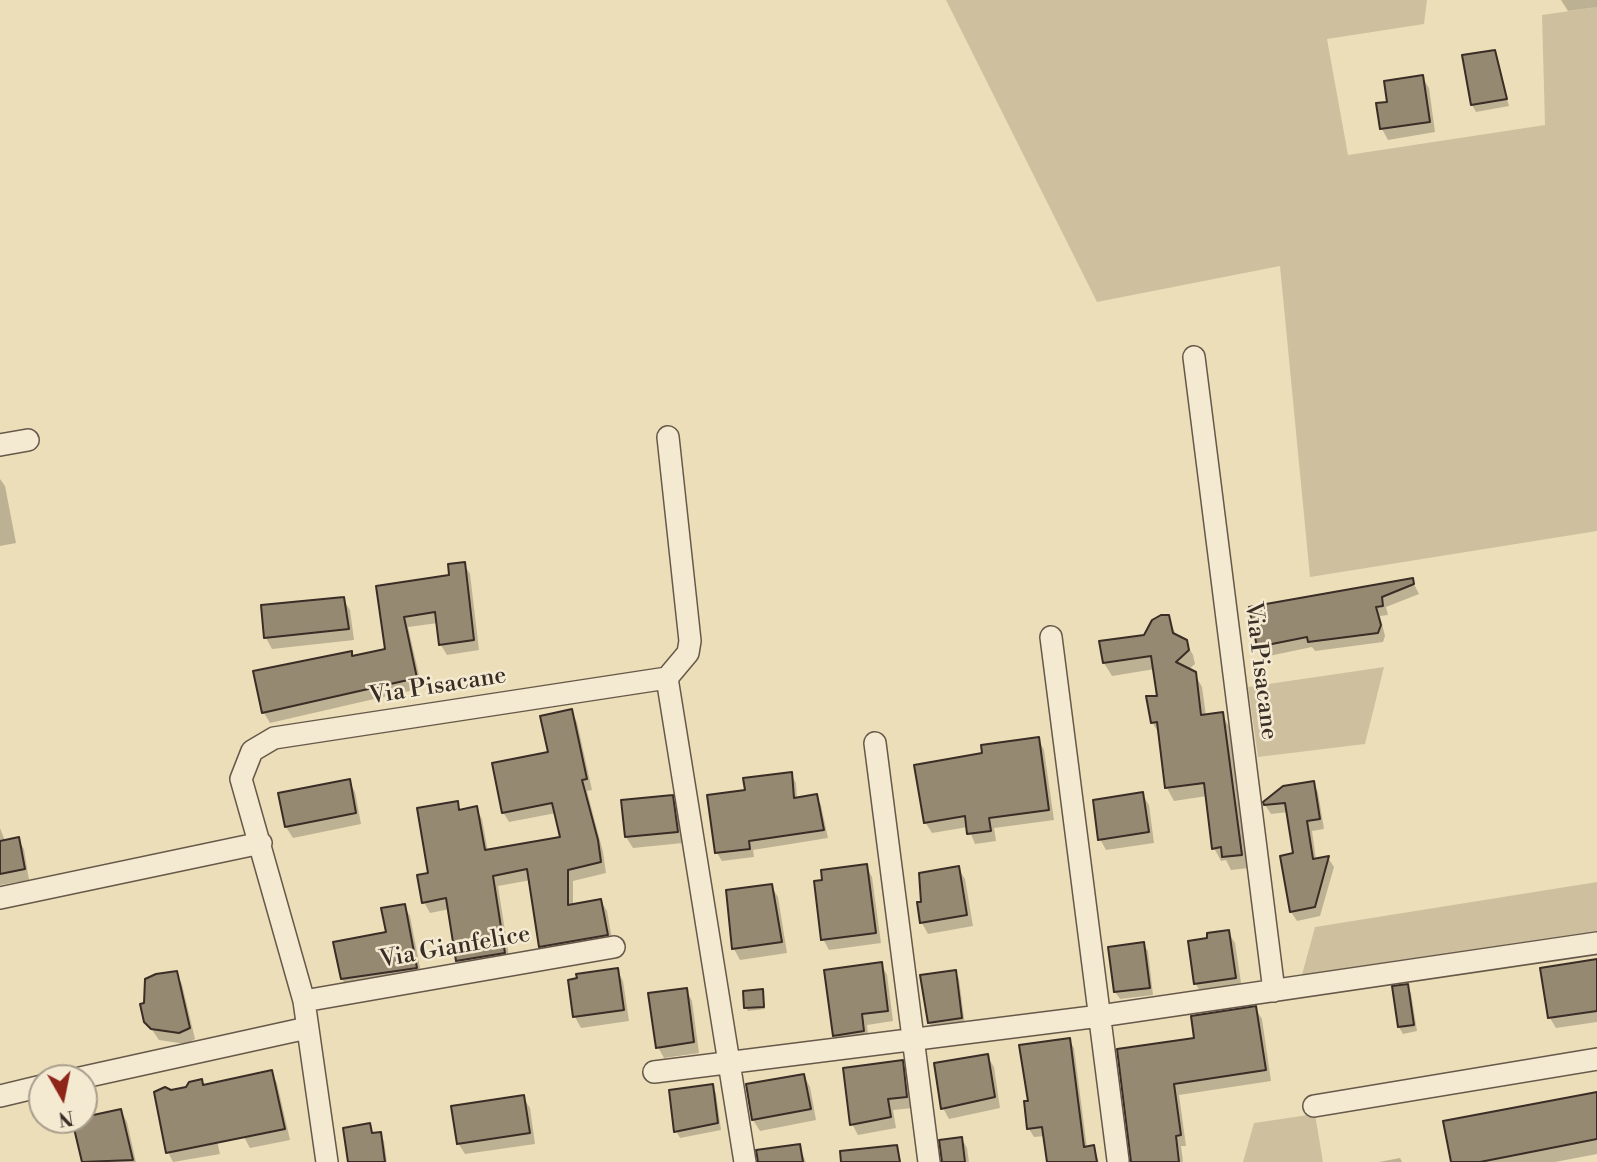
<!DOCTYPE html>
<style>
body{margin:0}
#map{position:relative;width:1597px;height:1162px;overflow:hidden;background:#ecdeb8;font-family:"Libre Bodoni",serif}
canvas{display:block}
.north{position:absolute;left:28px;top:1064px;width:70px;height:70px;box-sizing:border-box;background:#f3ead1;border:2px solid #a99e8d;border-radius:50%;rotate:171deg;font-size:19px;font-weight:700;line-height:28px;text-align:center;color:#392d26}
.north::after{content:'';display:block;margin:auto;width:24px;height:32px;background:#8f2418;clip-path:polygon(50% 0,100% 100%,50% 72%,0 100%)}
</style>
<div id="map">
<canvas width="1597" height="1162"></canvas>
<div class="north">N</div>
</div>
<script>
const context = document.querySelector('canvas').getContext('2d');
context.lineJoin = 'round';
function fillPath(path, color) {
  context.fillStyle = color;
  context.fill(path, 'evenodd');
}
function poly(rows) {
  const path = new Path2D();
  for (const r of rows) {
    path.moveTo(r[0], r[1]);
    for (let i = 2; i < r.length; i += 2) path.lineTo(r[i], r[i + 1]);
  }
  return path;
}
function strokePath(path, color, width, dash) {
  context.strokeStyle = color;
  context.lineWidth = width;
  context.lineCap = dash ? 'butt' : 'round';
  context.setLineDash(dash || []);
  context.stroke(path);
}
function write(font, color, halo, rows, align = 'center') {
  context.font = font + ' "Libre Bodoni",serif';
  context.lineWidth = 5;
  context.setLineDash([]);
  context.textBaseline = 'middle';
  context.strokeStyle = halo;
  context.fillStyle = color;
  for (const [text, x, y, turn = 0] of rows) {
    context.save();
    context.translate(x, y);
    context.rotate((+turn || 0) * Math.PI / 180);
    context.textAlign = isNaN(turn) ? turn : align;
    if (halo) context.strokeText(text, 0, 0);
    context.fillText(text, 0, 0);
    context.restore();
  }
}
fillPath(poly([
 [946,0,1427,0,1424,24,1327,39,1348,155,1545,125,1542,15,1597,7,1597,531,1310,577,1280,266,1097,302],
 [1384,667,1365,744,1258,757,1248,687],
 [1597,882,1597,932,1300,982,1315,927],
 [1315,1114,1323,1162,1243,1162,1254,1123]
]), '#cec09f');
fillPath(poly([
 [1561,0,1597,0,1597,7,1568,11],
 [1494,52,1509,106,1476,112,1472,105],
 [1422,77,1429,88,1435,132,1388,140,1382,129,1389,103],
 [0,479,5,486,16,543,0,546],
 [464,564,470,574,479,650,447,655,441,645,438,623,408,627,422,688,270,723,264,713,255,672,351,653,353,658,387,650,378,588,452,577],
 [1412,580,1419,594,1386,607,1388,615,1380,616,1385,636,1383,642,1315,651,1312,647,1264,657,1258,647],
 [343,599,350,610,354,640,272,649,266,638,263,606],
 [1168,617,1177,637,1185,641,1193,655,1195,664,1188,670,1194,673,1202,687,1206,716,1222,714,1229,727,1248,868,1231,870,1226,860,1221,861,1214,848,1207,796,1174,801,1167,788,1160,735,1152,722,1159,698,1155,669,1112,676,1104,663,1146,636],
 [571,711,577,722,592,790,587,791,603,852,606,873,573,881,573,906,601,901,607,911,613,945,546,957,540,946,531,880,498,886,510,963,464,971,458,960,450,909,430,913,424,902,430,874,457,803,461,811,476,808,482,819,488,852,562,838,556,813,509,822,503,812,550,754],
 [1038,739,1044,750,1054,820,994,828,996,841,975,844,968,827,932,833,925,822,984,754],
 [791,774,796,783,797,799,816,796,821,805,828,838,753,850,754,857,722,861,717,853,747,792],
 [349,781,355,792,361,824,293,838,286,827],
 [1313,783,1318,792,1324,829,1312,831,1316,860,1328,858,1334,867,1320,916,1297,921,1291,912,1282,857,1295,855,1288,812,1271,814,1265,805],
 [1142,794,1149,805,1154,843,1106,850,1100,839],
 [672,797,678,808,683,843,633,848,626,837],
 [0,828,5,841,18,839,24,849,29,880,0,885],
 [866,866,872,877,881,943,829,950,823,939],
 [958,868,965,879,973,926,928,934,922,923,922,903],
 [771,886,778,897,787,953,740,960,734,949,727,892],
 [404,906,410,916,422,978,348,989,342,979,388,934],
 [1228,932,1235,943,1242,989,1202,995,1196,984,1190,943,1209,940],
 [1143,944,1148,951,1153,995,1120,999,1115,992],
 [1597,961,1597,1022,1556,1028,1550,1018],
 [881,964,887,975,893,1021,867,1025,869,1042,841,1046,835,1035],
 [617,970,623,981,629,1021,581,1028,575,1017,570,981],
 [955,972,959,979,965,1025,933,1029,929,1022],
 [176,973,182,984,195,1039,186,1044,159,1040,146,1021],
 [1407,986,1411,993,1417,1031,1403,1034,1399,1027],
 [686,990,692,1001,699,1053,664,1058,658,1047],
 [762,991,765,1009,748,1011,746,1008],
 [1255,1008,1262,1019,1271,1081,1179,1095,1186,1146,1181,1146,1183,1162,1133,1162,1196,1040],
 [1069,1040,1074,1048,1087,1148,1093,1147,1099,1162,1049,1162,1045,1136,1034,1137,1029,1129,1030,1102],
 [987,1056,994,1067,1000,1108,949,1119,943,1108],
 [902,1061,908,1072,913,1108,893,1110,896,1128,858,1135,852,1124],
 [271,1072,277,1083,290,1140,250,1148,244,1137,213,1122,220,1154,173,1162,168,1152,170,1092,201,1081,204,1087],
 [804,1076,810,1087,816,1120,760,1131,753,1120],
 [712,1086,716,1093,721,1130,680,1138,676,1131],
 [1597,1093,1597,1154,1555,1162,1453,1162],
 [523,1097,530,1108,535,1144,465,1154,458,1143],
 [121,1111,127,1122,136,1162,84,1162,74,1121],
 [369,1125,374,1135,380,1134,384,1141,387,1162,350,1162],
 [962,1139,967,1148,969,1162,943,1162],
 [799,1146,806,1162,766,1162],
 [1400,1158,1402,1162,1379,1162]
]), '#0003');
const building = poly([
 [1495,50,1507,99,1471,105,1462,55,1495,50],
 [1423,75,1430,122,1380,129,1376,103,1387,102,1384,81,1423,75],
 [465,562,474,640,439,645,435,612,404,617,417,678,262,713,253,671,352,651,352,656,385,649,376,586,449,575,448,564,465,562],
 [1413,578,1414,584,1382,597,1383,606,1376,607,1381,625,1378,633,1308,642,1307,637,1257,647,1249,607,1413,578],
 [344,597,349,629,264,638,261,605,344,597],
 [1161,615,1169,615,1173,633,1187,640,1189,650,1176,662,1196,672,1201,715,1223,712,1242,855,1222,857,1221,847,1212,849,1204,783,1165,788,1157,722,1151,723,1146,696,1157,696,1151,656,1103,663,1099,641,1144,635,1152,620,1161,615],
 [572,709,587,779,582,780,598,840,601,862,568,870,568,905,601,899,608,935,539,947,527,869,493,876,505,953,456,961,446,898,422,903,417,875,428,873,417,808,458,801,459,810,477,806,485,850,560,837,552,803,502,813,492,763,548,752,540,716,572,709],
 [1039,737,1049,810,989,818,991,831,967,834,965,816,924,823,914,765,982,753,981,745,1039,737],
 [792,772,794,798,817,794,824,830,749,841,750,849,715,853,707,795,745,790,743,778,792,772],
 [350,779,356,813,285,827,278,793,350,779],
 [1314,781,1320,819,1307,821,1313,859,1329,856,1315,907,1290,912,1280,856,1293,853,1285,803,1264,805,1263,802,1283,786,1314,781],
 [1143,792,1149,832,1098,840,1093,800,1143,792],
 [673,795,678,832,625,837,621,800,673,795],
 [19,837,25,869,0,874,0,841,19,837],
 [867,864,876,933,821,940,814,881,822,880,821,870,867,864],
 [959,866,967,915,920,923,917,902,921,902,919,873,959,866],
 [772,884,782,942,732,949,726,890,772,884],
 [405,904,417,968,341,979,333,942,386,932,381,908,405,904],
 [1229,930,1236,978,1194,984,1188,941,1207,938,1207,933,1229,930],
 [1144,942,1150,988,1114,992,1108,947,1144,942],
 [1597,959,1597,1011,1548,1018,1540,968,1597,959],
 [882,962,888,1011,862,1014,864,1031,833,1036,824,970,882,962],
 [618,968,624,1010,573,1017,568,980,577,978,576,974,618,968],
 [956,970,962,1018,928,1023,920,975,956,970],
 [177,971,190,1028,179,1033,151,1029,144,1022,140,1004,144,1003,145,979,156,974,177,971],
 [1408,984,1414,1025,1398,1027,1392,986,1408,984],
 [687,988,694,1042,656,1048,648,993,687,988],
 [763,989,764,1007,744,1008,743,991,763,989],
 [1256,1006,1266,1070,1174,1084,1181,1135,1176,1136,1179,1162,1131,1162,1117,1049,1194,1038,1191,1016,1256,1006],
 [1070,1038,1084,1147,1094,1145,1097,1162,1047,1162,1042,1127,1027,1129,1024,1101,1028,1101,1019,1045,1070,1038],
 [988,1054,995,1097,941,1109,934,1063,988,1054],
 [903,1060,907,1097,888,1099,891,1117,850,1125,843,1068,903,1060],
 [272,1070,285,1129,166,1153,154,1092,165,1087,171,1090,186,1087,189,1082,202,1079,203,1085,272,1070],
 [804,1074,811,1109,752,1120,746,1084,804,1074],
 [713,1084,718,1123,674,1132,669,1090,713,1084],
 [1597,1092,1597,1139,1480,1162,1451,1162,1443,1121,1597,1092],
 [524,1095,530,1133,457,1144,451,1106,524,1095],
 [121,1109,133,1160,82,1162,72,1120,84,1120,84,1117,121,1109],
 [370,1123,372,1133,381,1132,385,1162,348,1162,343,1128,370,1123],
 [962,1137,965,1162,942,1162,939,1140,962,1137],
 [800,1144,803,1162,758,1162,756,1150,800,1144],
 [897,1145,900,1162,841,1162,840,1151,897,1145]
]);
fillPath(building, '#968972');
strokePath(building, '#392d26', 2);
const minor = poly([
 [1194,357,1274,991],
 [0,445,28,440],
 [1051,637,1118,1160],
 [667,678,688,653,690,641,668,437],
 [875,743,929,1162],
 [0,898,261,843],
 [304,1001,614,947],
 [654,1072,1100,1016,1597,943],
 [80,1078,307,1028],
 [0,1096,42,1086],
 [1314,1106,1597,1059],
 [327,1162,304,1001,241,779,252,751,274,738,667,678,745,1162]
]);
strokePath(minor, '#66594a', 24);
strokePath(minor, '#f3ead1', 21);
write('24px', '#392d26', '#f3ead1', [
 ["Via Pisacane",1260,671,83],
 ["Via Pisacane",438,687,-9],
 ["Via Gianfelice",455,948,-10]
]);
</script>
